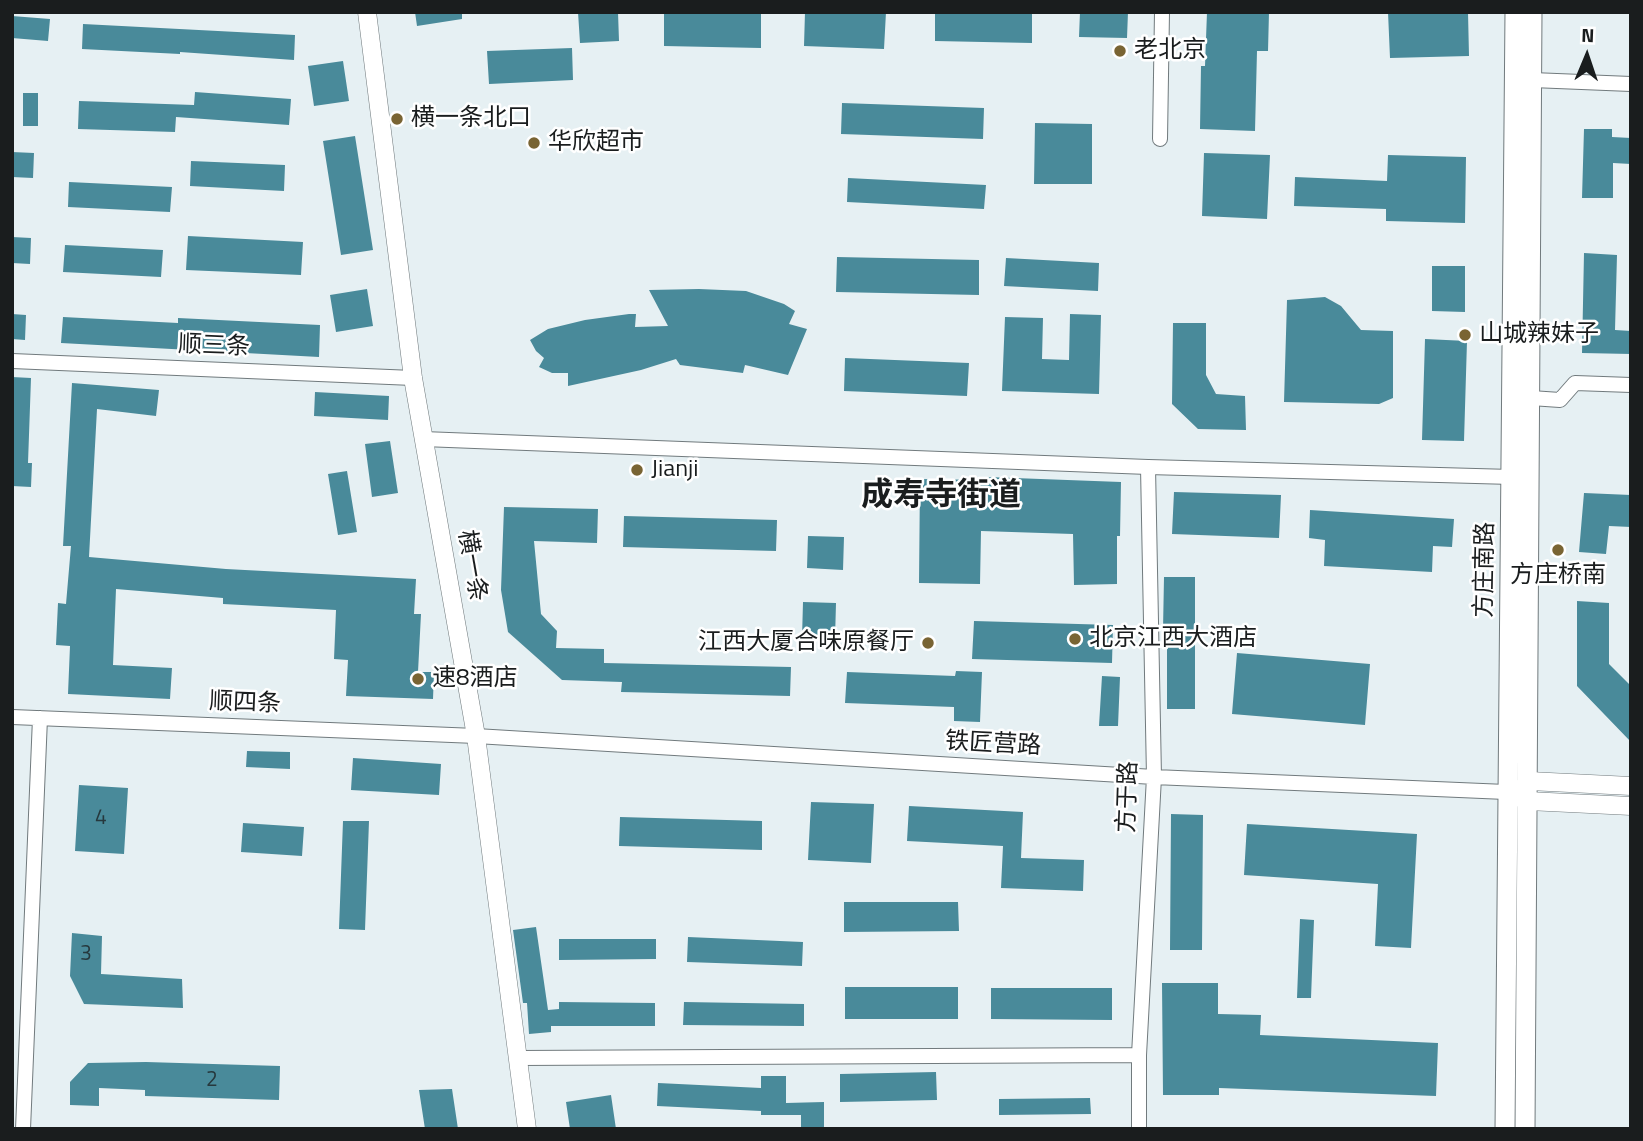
<!DOCTYPE html>
<meta charset="utf-8">
<style>
body{margin:0}
#map{position:relative;width:1643px;height:1141px;overflow:hidden;background:#e6f0f3;font-family:"Titillium Web",sans-serif}
canvas{display:block}
.frame{position:absolute;inset:0;border:14px solid #1a1d1e;pointer-events:none}
.north{position:absolute;left:1552px;top:21px;width:70px;height:70px;-webkit-text-stroke:5px #fff;paint-order:stroke;rotate:2deg;font-size:19px;font-weight:700;line-height:28px;text-align:center;color:#1a1d1e}
.north::after{content:'';display:block;margin:auto;width:24px;height:32px;background:#1a1d1e;clip-path:polygon(50% 0,100% 100%,50% 72%,0 100%)}
</style>
<div id="map">
<canvas width="1643" height="1141"></canvas>
<div class="frame"></div>
<div class="north">N</div>
</div>
<script>
const context = document.querySelector('canvas').getContext('2d');
context.lineJoin = 'round';
function fillPath(path, color) {
  context.fillStyle = color;
  context.fill(path, 'evenodd');
}
function poly(rows) {
  const path = new Path2D();
  for (const r of rows) {
    path.moveTo(r[0], r[1]);
    for (let i = 2; i < r.length; i += 2) path.lineTo(r[i], r[i + 1]);
  }
  return path;
}
function strokePath(path, color, width, dash) {
  context.strokeStyle = color;
  context.lineWidth = width;
  context.lineCap = dash ? 'butt' : 'round';
  context.setLineDash(dash || []);
  context.stroke(path);
}
function write(font, color, halo, rows, align = 'center') {
  context.font = font + ' "Titillium Web","Noto Sans SC",sans-serif';
  context.lineWidth = 5;
  context.setLineDash([]);
  context.textBaseline = 'middle';
  context.strokeStyle = halo;
  context.fillStyle = color;
  for (const [text, x, y, turn = 0] of rows) {
    context.save();
    context.translate(x, y);
    context.rotate((+turn || 0) * Math.PI / 180);
    context.textAlign = isNaN(turn) ? turn : align;
    if (halo) context.strokeText(text, 0, 0);
    context.fillText(text, 0, 0);
    context.restore();
  }
}
fillPath(poly([
 [415,12,462,12,462,19,417,26],
 [578,12,618,12,619,41,580,43],
 [664,12,761,12,761,48,664,46],
 [805,12,886,12,884,49,804,46],
 [935,12,1032,12,1032,43,935,41],
 [1080,12,1128,12,1127,38,1079,37],
 [1207,12,1269,12,1268,51,1257,51,1255,131,1200,129,1201,66,1205,66],
 [1388,12,1468,12,1469,56,1390,58],
 [12,16,50,19,48,41,12,38],
 [83,24,295,35,294,60,180,52,180,54,82,49],
 [572,48,573,80,489,84,487,51],
 [343,61,349,101,314,106,308,66],
 [195,92,291,99,289,125,176,117,175,132,78,129,79,101,194,105],
 [23,93,38,93,38,126,23,126],
 [842,103,984,108,983,139,841,134],
 [1035,123,1092,124,1092,184,1034,184],
 [1584,129,1612,129,1612,137,1631,138,1631,164,1613,163,1613,198,1582,198],
 [355,136,373,250,341,255,323,141],
 [12,152,34,153,33,178,12,177],
 [1204,153,1270,155,1267,219,1202,216],
 [1388,155,1466,157,1465,223,1386,221,1386,209,1294,206,1295,177,1387,181],
 [191,161,285,165,284,191,190,186],
 [848,178,986,185,984,209,847,202],
 [69,182,172,187,170,212,68,207],
 [188,236,303,242,301,275,186,270],
 [12,237,31,238,30,264,12,263],
 [65,245,163,250,161,277,63,272],
 [1584,253,1617,255,1615,330,1631,331,1631,354,1582,353],
 [837,257,979,260,979,295,836,292],
 [1006,258,1099,263,1098,291,1004,286],
 [1432,266,1465,266,1465,312,1432,311],
 [367,289,373,326,336,332,330,295],
 [699,289,746,291,784,304,795,311,789,324,807,329,788,375,745,365,743,373,680,365,676,359,641,370,568,386,568,373,552,373,539,367,544,358,536,351,530,340,548,329,585,320,629,314,636,314,635,327,668,326,649,290],
 [1325,297,1341,306,1361,330,1393,331,1393,398,1379,404,1284,402,1287,300],
 [12,314,26,315,25,340,12,339],
 [1070,314,1101,315,1099,394,1002,391,1005,317,1043,318,1042,359,1069,360],
 [63,317,178,323,178,318,320,325,319,357,61,343],
 [1173,323,1206,323,1206,375,1216,394,1245,396,1246,430,1198,429,1172,404],
 [1425,339,1467,341,1464,441,1422,440],
 [845,358,969,363,967,396,844,391],
 [12,377,31,378,28,463,32,463,31,487,12,486],
 [72,383,159,390,156,416,97,409,89,557,226,569,416,579,414,614,421,614,418,672,434,672,433,699,346,696,348,660,334,659,336,610,223,604,223,598,116,589,113,665,172,668,170,699,68,694,70,646,56,645,58,603,66,604,71,546,63,546],
 [315,392,389,396,388,420,314,416],
 [390,441,398,493,372,497,365,444],
 [347,471,357,532,338,535,328,474],
 [987,477,1121,482,1120,536,1117,536,1117,584,1074,585,1073,534,981,531,980,584,919,583,920,479,987,480],
 [1174,492,1281,495,1279,538,1172,534],
 [1584,493,1631,495,1631,527,1609,526,1606,554,1579,552],
 [504,507,598,509,597,543,534,541,541,614,557,631,556,648,604,649,604,663,791,667,790,696,621,692,622,682,562,680,508,632,501,590],
 [1310,510,1454,519,1452,547,1433,546,1432,572,1324,566,1325,540,1309,538],
 [624,516,777,520,776,551,623,547],
 [808,536,844,537,843,570,807,568],
 [1164,577,1195,577,1195,709,1167,709,1167,630,1163,630],
 [1577,601,1609,603,1609,664,1631,686,1631,742,1577,686],
 [803,602,836,603,835,639,802,638],
 [974,621,1113,625,1112,663,972,659],
 [1237,653,1370,664,1365,725,1232,714],
 [956,671,982,672,980,722,954,721,954,707,845,703,847,672,955,676],
 [1102,676,1120,677,1118,726,1099,726],
 [247,751,290,752,290,769,246,767],
 [353,758,441,764,439,795,351,790],
 [79,785,128,788,124,854,75,851],
 [811,802,874,804,871,863,808,860],
 [909,806,1023,812,1021,858,1084,860,1083,891,1001,888,1003,846,907,841],
 [1171,814,1203,815,1202,950,1170,950],
 [620,817,762,821,762,850,619,846],
 [343,821,369,821,365,930,339,929],
 [243,823,304,827,302,856,241,852],
 [1247,824,1417,834,1411,948,1375,946,1378,884,1244,875],
 [844,902,958,902,959,931,844,932],
 [1300,919,1314,920,1311,998,1297,998],
 [536,927,548,1010,559,1009,559,1002,655,1003,655,1026,551,1026,551,1032,529,1034,527,1003,523,1003,513,930],
 [72,933,102,936,101,974,182,979,183,1008,84,1004,70,976],
 [688,937,803,942,802,966,687,962],
 [559,939,656,939,656,959,559,960],
 [1162,983,1218,983,1218,1014,1261,1015,1260,1035,1438,1043,1436,1096,1219,1088,1219,1095,1163,1095],
 [845,987,958,987,958,1019,845,1019],
 [991,988,1112,988,1112,1020,991,1019],
 [684,1002,804,1004,804,1026,683,1025],
 [146,1062,280,1066,279,1100,145,1096,145,1090,99,1088,99,1106,70,1105,70,1082,88,1063],
 [936,1072,937,1100,840,1102,840,1074],
 [761,1076,786,1076,786,1103,824,1102,824,1129,801,1129,801,1115,761,1115,761,1111,657,1106,658,1083,761,1088],
 [452,1089,458,1129,425,1129,419,1090],
 [611,1095,616,1129,570,1129,566,1102],
 [1090,1098,1091,1114,999,1115,999,1099]
]), '#498a9a');
const minor = poly([
 [1532,80,1631,84],
 [1160,139,1162,12],
 [12,361,413,378],
 [1531,398,1560,400,1575,383,1631,385],
 [423,439,1148,467,1512,477],
 [12,717,476,736,1154,777,1506,792,1516,787],
 [518,1058,1139,1055],
 [23,1129,40,718],
 [1139,1129,1139,1055,1154,777,1148,467]
]);
const tertiary = poly([
 [367,12,413,378,476,736,527,1129],
 [1529,781,1631,786],
 [1516,796,1528,801,1631,806]
]);
const secondary = poly([
 [1505,1129,1515,12],
 [1525,1129,1532,12]
]);
strokePath(minor, '#717a7d', 16);
strokePath(tertiary, '#717a7d', 19);
strokePath(secondary, '#717a7d', 21);
strokePath(minor, '#fff', 14);
strokePath(tertiary, '#fff', 18);
strokePath(secondary, '#fff', 19);
for (const [x, y, r, color] of [
 [1120,51,7,"#796433"],
 [397,119,7,"#796433"],
 [534,143,7,"#796433"],
 [1465,335,7,"#796433"],
 [637,470,7,"#796433"],
 [1558,550,7,"#796433"],
 [1075,639,7,"#796433"],
 [928,643,7,"#796433"],
 [418,679,7,"#796433"]
]) {
  const dot = new Path2D();
  dot.arc(x, y, r, 0, 2 * Math.PI);
  context.fillStyle = color;
  context.fill(dot);
  strokePath(dot, '#fff', 2.5);
}
write('21px', '#26383d', null, [
 ["4",101,819],
 ["3",86,955],
 ["2",212,1081]
]);
write('24px', '#1a1d1e', '#fff', [
 ["老北京",1134,51],
 ["横一条北口",411,119],
 ["华欣超市",548,143],
 ["山城辣妹子",1479,335],
 ["Jianji",651,470],
 ["方庄桥南",1558,576,"center"],
 ["北京江西大酒店",1089,639],
 ["江西大厦合味原餐厅",914,643,"right"],
 ["速8酒店",432,679]
], 'left');
write('24px', '#1a1d1e', '#fff', [
 ["顺三条",214,347,2],
 ["横一条",471,566,80],
 ["方庄南路",1486,570,-89],
 ["顺四条",245,704,2],
 ["铁匠营路",993,745,3],
 ["方于路",1129,797,-88]
]);
write('bold 32px', '#1a1d1e', '#fff', [
 ["成寿寺街道",941,497]
]);
</script>
